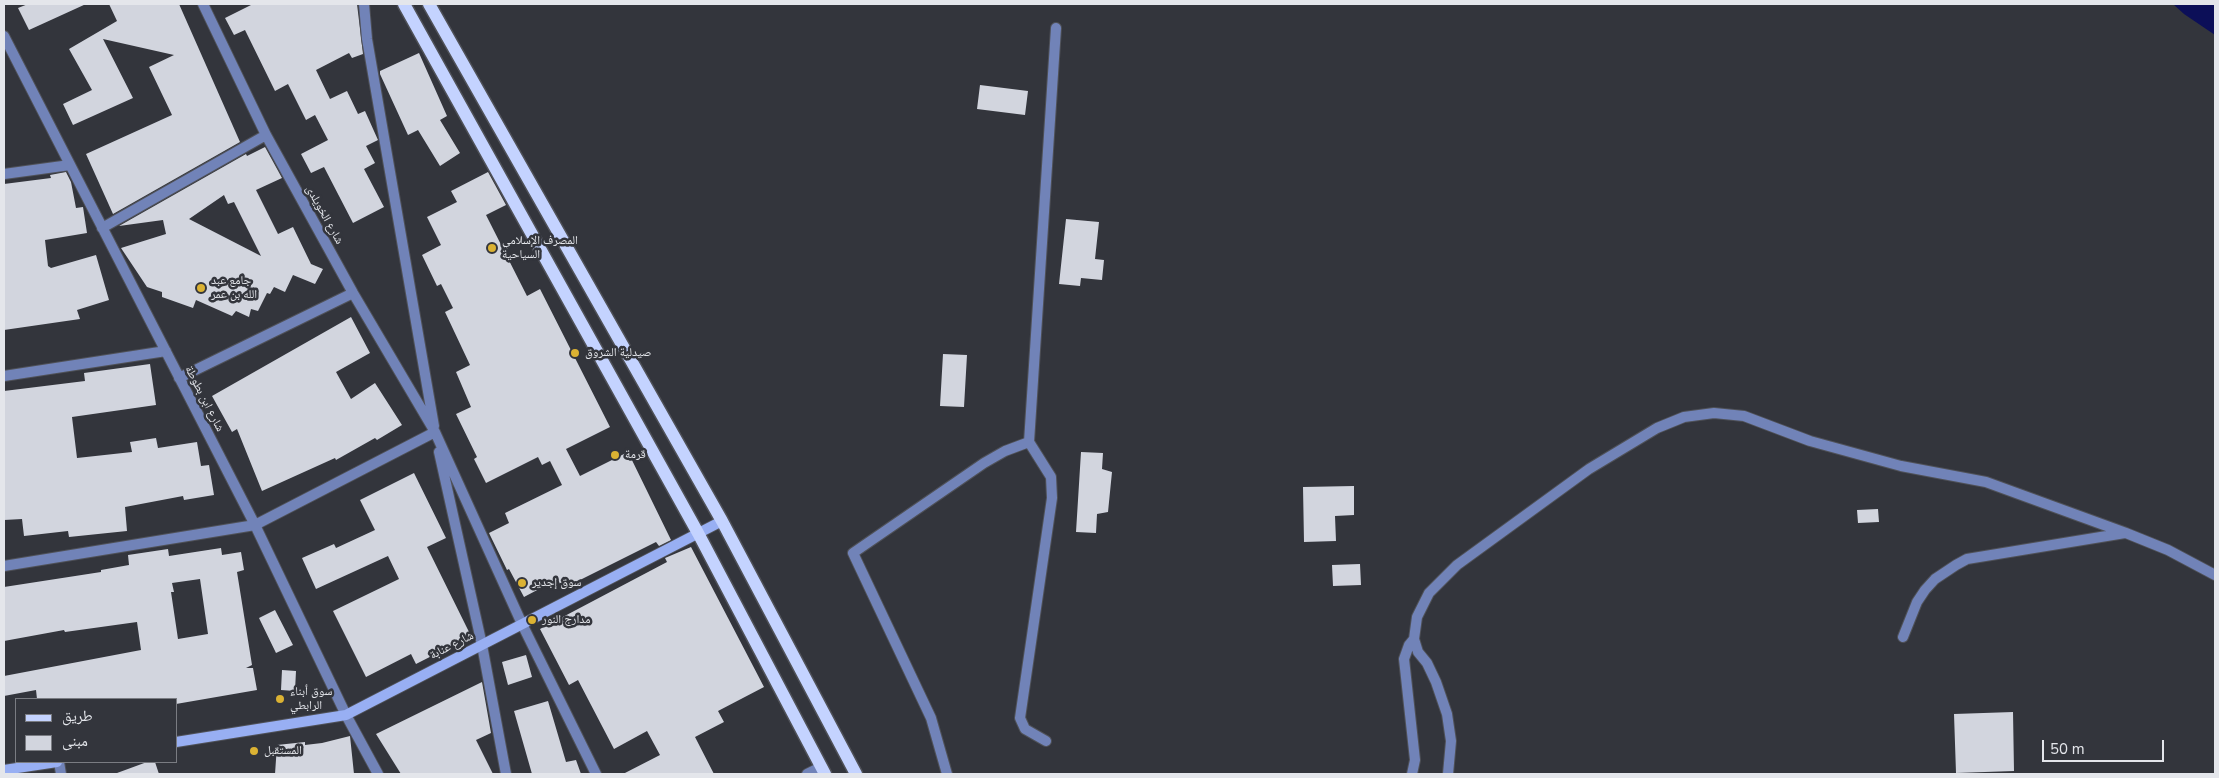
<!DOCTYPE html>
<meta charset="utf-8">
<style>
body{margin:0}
#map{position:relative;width:2219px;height:778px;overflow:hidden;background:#33353c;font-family:"Nunito Sans","Noto Naskh Arabic",sans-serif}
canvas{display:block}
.frame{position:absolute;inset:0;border:5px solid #e4e6eb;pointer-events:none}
.legend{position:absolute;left:15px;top:698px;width:162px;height:65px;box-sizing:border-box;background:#33353c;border:1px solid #7a7c82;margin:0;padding:6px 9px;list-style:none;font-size:15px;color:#e4e6eb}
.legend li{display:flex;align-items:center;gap:10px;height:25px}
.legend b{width:25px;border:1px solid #7a7c82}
.scale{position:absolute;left:2042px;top:740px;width:122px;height:22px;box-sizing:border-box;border:2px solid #e4e6eb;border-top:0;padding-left:6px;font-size:15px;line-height:18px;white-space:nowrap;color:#e4e6eb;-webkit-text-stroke:4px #33353c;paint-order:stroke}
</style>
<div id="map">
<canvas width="2219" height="778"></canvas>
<div class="frame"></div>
<ul class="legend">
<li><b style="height:6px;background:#c4d3ff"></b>طريق</li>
<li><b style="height:14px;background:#d2d5de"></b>مبنى</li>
</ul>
<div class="scale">50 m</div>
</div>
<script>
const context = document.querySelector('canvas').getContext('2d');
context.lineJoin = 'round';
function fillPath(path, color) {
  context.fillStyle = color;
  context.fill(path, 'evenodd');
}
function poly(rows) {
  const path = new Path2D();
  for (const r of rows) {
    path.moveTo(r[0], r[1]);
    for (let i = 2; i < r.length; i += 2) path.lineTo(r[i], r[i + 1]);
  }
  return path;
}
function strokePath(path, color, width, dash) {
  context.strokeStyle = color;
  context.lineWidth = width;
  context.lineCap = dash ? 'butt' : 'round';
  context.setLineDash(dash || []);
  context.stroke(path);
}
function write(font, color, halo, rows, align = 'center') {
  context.font = font + ' "Nunito Sans","Noto Naskh Arabic",sans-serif';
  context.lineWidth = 5;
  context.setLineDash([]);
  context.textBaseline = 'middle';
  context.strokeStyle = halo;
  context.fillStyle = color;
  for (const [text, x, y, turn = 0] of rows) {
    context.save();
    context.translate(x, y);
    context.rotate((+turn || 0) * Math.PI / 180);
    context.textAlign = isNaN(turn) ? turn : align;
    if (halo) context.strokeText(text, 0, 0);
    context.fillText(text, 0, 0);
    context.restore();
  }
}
fillPath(poly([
 [2173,4,2215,4,2215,35,2184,14]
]), '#0c0f58');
fillPath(poly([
 [28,4,86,4,29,30,18,8],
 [109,4,179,4,240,142,113,214,86,154,172,115,149,67,174,55,103,39,133,98,73,125,63,104,92,90,69,49,117,21],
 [253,4,357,4,363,54,352,58,349,53,316,70,330,99,347,91,358,114,365,111,378,140,366,146,375,163,364,169,384,207,353,223,324,167,311,173,301,154,328,140,315,115,306,120,288,84,275,91,245,30,234,35,225,18],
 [419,53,447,116,440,120,460,153,440,166,418,130,408,135,380,74,380,71],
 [980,85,1028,91,1025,115,977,109],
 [265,147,282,178,256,190,278,234,293,227,311,264,323,269,315,284,293,275,285,292,274,287,270,294,267,293,258,311,251,309,249,317,236,311,232,316,196,300,193,308,162,297,162,292,147,287,121,248,166,234,163,220,119,226,246,154,247,156],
 [224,195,228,204,234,202,261,256,189,219],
 [66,172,71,182,76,208,83,207,87,233,45,240,48,266,51,268,96,255,109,300,77,310,80,319,4,330,4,184,51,178,50,175],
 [488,172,506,205,486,215,527,296,540,289,610,427,566,449,580,476,628,452,671,540,659,546,656,542,562,589,558,579,524,597,509,569,507,570,489,533,509,523,505,513,562,485,550,461,542,465,538,457,486,483,474,459,477,457,456,414,471,407,456,372,470,365,445,312,453,308,441,284,437,286,422,255,441,245,427,217,457,202,451,191],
 [1066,219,1099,222,1095,259,1104,260,1102,280,1081,278,1080,286,1059,284],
 [351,317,370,353,336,372,351,399,375,383,402,425,377,440,375,438,336,460,335,458,262,491,237,429,232,432,212,396],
 [943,354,967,355,964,407,940,406],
 [150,364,156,405,72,417,77,458,132,452,130,442,156,438,158,448,197,442,201,466,209,465,214,495,184,500,183,496,125,507,127,531,69,537,68,531,24,536,22,519,4,520,4,391,85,381,84,373],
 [1081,452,1103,453,1102,469,1112,472,1108,512,1097,514,1096,533,1076,532],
 [414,473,446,538,427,547,471,636,416,664,411,654,366,677,333,611,399,579,388,556,316,589,302,558,334,544,336,548,375,530,360,500],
 [1354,486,1354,515,1335,516,1336,541,1304,542,1303,487],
 [1878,509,1879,522,1858,523,1857,510],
 [691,547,764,687,718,711,724,722,695,737,714,774,623,774,660,755,647,731,614,749,578,680,569,685,540,629,667,562,665,558],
 [221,548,222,555,241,552,244,570,237,572,252,665,246,668,253,668,257,690,176,704,176,699,37,699,36,690,4,696,4,676,141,650,137,622,65,632,64,630,4,641,4,587,101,572,101,570,129,565,128,555,168,549,169,556],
 [200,579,208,634,178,639,171,592,174,592,172,583],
 [1360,564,1361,585,1333,586,1332,565],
 [275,610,293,645,276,653,259,618],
 [526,655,532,677,508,685,502,662],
 [282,670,296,671,295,691,281,690],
 [482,682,491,733,476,740,493,774,401,774,376,734],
 [548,701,566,762,576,760,581,774,532,774,514,711],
 [2013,712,2014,771,1956,773,1954,714],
 [350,736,354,774,275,774,277,745,305,742,305,745,322,743],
 [147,762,155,762,159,774,118,774,117,773]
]), '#d2d5de');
const street = poly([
 [203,4,266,135,353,293,435,432,522,624,596,774],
 [364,4,367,39,434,426],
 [4,36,255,525,346,715,378,774],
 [4,174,70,165],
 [102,228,266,135],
 [4,376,166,351],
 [179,378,353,293],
 [1029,442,1056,28],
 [439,452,482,645,506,774],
 [4,566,255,525,435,432],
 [1903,637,1917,602,1925,590,1935,579,1956,565,1967,559,2125,533],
 [59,762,61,774],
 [807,774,821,767],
 [947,774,931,718,853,553,984,463,1005,451,1029,442,1051,477,1052,498,1020,718,1025,729,1046,741],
 [1412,774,1415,760,1404,659,1409,645,1414,639],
 [1448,774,1451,741,1447,714,1436,682,1427,663,1418,652,1414,639,1417,617,1429,593,1457,565,1589,469,1657,428,1684,417,1714,413,1744,416,1810,441,1901,466,1986,482,2126,533,2168,550,2215,575]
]);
const secondary = poly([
 [176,742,346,715,722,521],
 [4,770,57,762]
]);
const primary = poly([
 [404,4,698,533,825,774],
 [429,4,722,521,856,774]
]);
strokePath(street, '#4f5158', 12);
strokePath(secondary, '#4f5158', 12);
strokePath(primary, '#4f5158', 15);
strokePath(street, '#7183b8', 10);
strokePath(secondary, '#98aff3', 10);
strokePath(primary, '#c4d3ff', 12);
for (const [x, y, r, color] of [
 [492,248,5,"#dbb233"],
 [201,288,5,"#dbb233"],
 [575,353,5,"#dbb233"],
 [615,455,5,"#dbb233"],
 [522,583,5,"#dbb233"],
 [532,620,5,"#dbb233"],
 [280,699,5,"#dbb233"],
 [254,751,5,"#dbb233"]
]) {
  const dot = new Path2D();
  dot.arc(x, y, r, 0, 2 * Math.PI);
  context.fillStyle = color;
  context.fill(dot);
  strokePath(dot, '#33353c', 2);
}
write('12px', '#e4e6eb', '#33353c', [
 ["شارع الخويلدى",324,215,61],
 ["شارع ابن بطوطة",204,399,63],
 ["شارع عنابة",452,646,-27]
]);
write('12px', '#e4e6eb', '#33353c', [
 ["المصرف الإسلامي",502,241],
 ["السياحية",502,255],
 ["جامع عبد",211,281],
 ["الله بن عمر",211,295],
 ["صيدلية الشروق",585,353],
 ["قرمة",625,455],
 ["سوق إجدير",532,583],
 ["مدارج النور",542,620],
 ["سوق أبناء",290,692],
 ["الرابطي",290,706],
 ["المستقبل",264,751]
], 'left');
</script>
